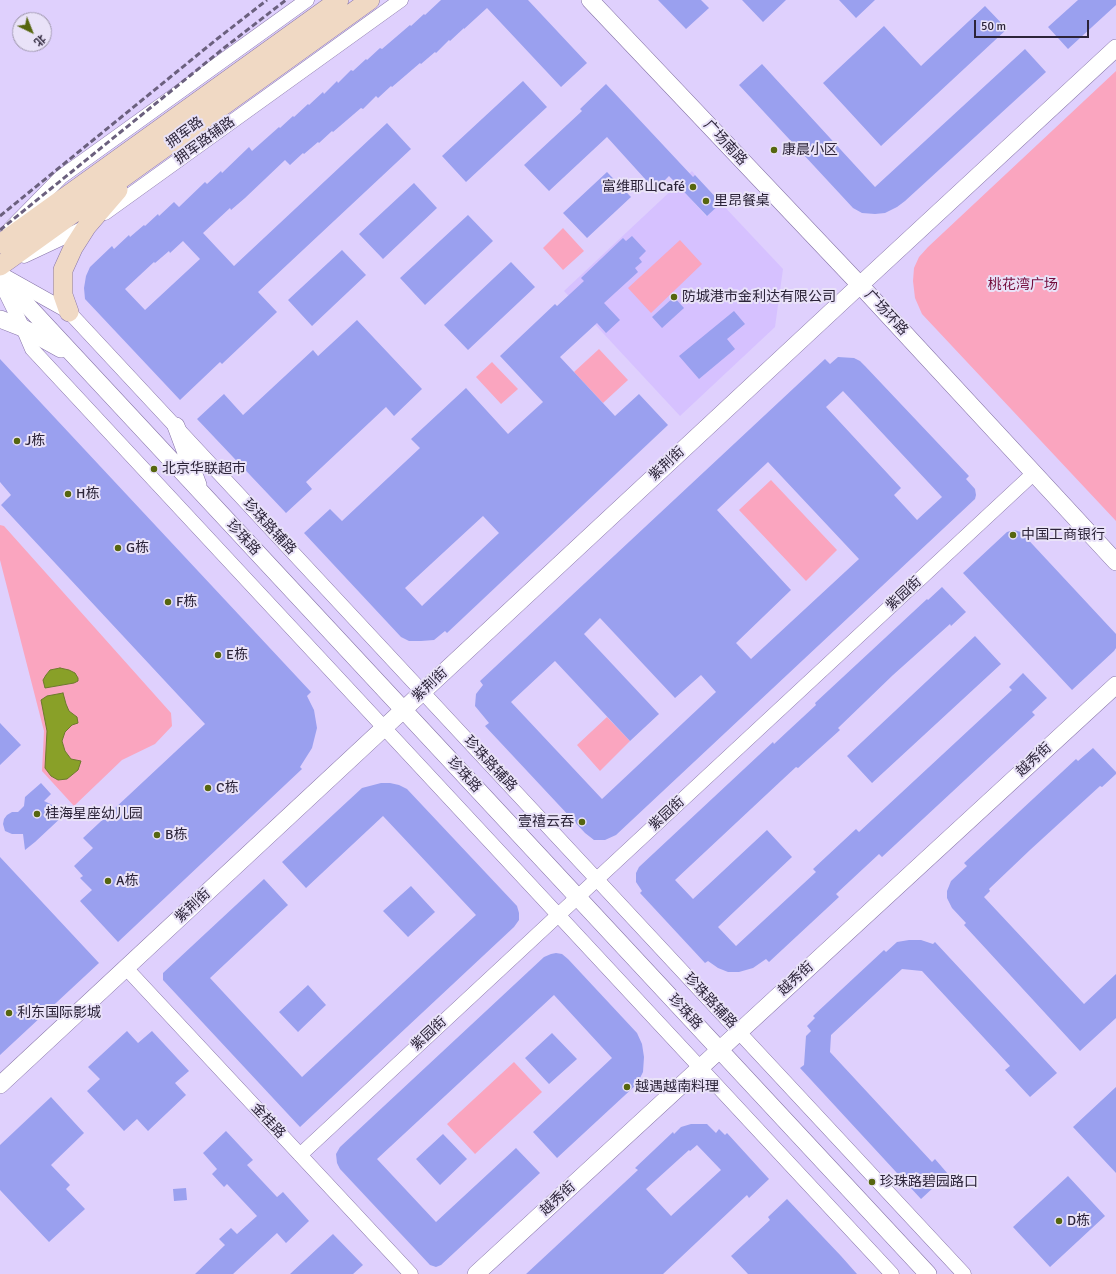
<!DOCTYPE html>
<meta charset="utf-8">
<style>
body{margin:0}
#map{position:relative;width:1116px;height:1274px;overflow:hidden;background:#dfd0fd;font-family:Signika,"Noto Sans SC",sans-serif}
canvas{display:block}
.north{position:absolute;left:12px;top:12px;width:40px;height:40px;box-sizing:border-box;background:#e9e2f8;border:1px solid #9d96ac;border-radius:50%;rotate:137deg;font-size:11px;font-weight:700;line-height:16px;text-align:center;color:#2c2439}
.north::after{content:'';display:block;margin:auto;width:14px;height:18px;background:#56660f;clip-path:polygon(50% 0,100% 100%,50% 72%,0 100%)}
.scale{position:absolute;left:974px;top:20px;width:115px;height:18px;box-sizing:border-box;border:2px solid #2c2439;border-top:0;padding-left:5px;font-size:12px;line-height:14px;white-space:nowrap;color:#2c2439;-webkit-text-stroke:3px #e9e2f8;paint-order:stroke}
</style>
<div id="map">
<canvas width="1116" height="1274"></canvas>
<div class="north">北</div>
<div class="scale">50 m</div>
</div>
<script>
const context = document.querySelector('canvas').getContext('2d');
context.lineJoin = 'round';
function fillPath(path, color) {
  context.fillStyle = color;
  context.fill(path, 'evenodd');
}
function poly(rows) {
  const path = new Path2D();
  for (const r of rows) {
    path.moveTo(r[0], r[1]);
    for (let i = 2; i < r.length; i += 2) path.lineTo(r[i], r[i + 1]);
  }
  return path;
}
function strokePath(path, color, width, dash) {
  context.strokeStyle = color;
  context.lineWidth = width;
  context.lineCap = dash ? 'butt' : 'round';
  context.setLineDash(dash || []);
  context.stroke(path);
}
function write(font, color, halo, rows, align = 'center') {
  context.font = font + ' Signika,"Noto Sans SC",sans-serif';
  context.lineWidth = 4;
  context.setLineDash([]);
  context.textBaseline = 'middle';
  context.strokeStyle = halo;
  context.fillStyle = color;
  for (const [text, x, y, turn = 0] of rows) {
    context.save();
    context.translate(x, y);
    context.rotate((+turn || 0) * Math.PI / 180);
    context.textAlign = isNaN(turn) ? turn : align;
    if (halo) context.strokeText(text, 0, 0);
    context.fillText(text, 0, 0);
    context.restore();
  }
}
fillPath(poly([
 [692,171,695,175,681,188,706,216,721,203,783,269,775,327,680,416,564,291]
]), '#d6c1ff');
fillPath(poly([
 [1116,71,1116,521,922,314,915,298,913,281,914,268,919,257,928,247],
 [563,228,584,251,563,270,543,248],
 [680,240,702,264,651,313,628,288],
 [599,349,628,380,603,403,574,372],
 [492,362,518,389,501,404,476,377],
 [771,480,837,550,806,581,739,510],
 [0,525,4,526,171,713,172,726,155,744,122,760,74,806,42,771,44,731,0,560],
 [607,717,630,741,600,771,577,745],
 [514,1062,542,1092,475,1154,447,1124]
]), '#faa5bf');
const water = poly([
 [60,668,69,670,75,673,78,678,78,681,74,683,45,688,43,680,46,675,50,670,60,668],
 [63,693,66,704,69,711,77,717,78,723,72,725,65,732,62,741,65,751,71,759,81,761,78,770,67,779,58,780,51,776,45,768,47,731,41,700,47,696,63,693]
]);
fillPath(water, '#89a028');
strokePath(water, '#6d7b2d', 1);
fillPath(poly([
 [441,0,528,0,587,63,561,87,487,8,464,29,464,28,450,41,449,40,436,53,435,52,421,64,420,63,392,87,391,86,378,98,376,96,363,109,361,108,333,132,332,131,319,143,318,142,304,154,303,153,290,165,285,160,245,198,231,210,230,208,203,233,234,266,387,123,411,149,258,292,277,312,222,364,220,362,180,400,85,299,84,288,86,276,90,267,112,246,114,249,129,235,130,237,144,225,145,226,158,214,159,216,174,202,179,207,205,182,207,184,221,171,222,173,249,147,252,151,279,127,280,128,293,116,294,117,308,104,309,105,323,92,324,94,337,81,338,83,351,70,353,71,366,59,367,60,380,48,382,49,410,25,411,26,424,14,425,15],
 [183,241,200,259,145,310,125,289,154,262,155,263,169,251,170,253],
 [658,0,701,0,709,8,686,29],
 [742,0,786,0,763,22],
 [839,0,875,0,856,18],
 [1078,0,1116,0,1116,5,1068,49,1048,27],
 [985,6,1007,29,881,146,823,83,884,26,921,66],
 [1025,49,1046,72,905,201,897,207,885,213,875,214,862,213,853,208,739,85,762,64,875,187],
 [523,81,547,107,466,182,442,156],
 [606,84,693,177,695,175,721,203,707,216,669,176,655,190,607,137,549,191,524,165,582,111,580,109],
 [607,172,631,197,587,238,563,213],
 [414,183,437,208,383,259,359,234],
 [468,215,493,241,425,305,400,278],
 [632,236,646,251,639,258,642,262,635,268,638,272,604,303,620,320,606,333,597,323,560,357,615,416,639,394,668,425,447,633,445,631,434,640,421,641,409,641,401,637,304,533,330,509,342,521,420,448,411,439,466,388,508,434,543,402,500,356,555,304,557,306,584,281,581,278,623,238,626,241],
 [483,516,499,533,422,606,405,588],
 [342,250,366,275,312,326,288,300],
 [511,262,535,287,468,350,444,325],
 [674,297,684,308,662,328,652,317],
 [734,311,745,324,727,339,735,349,699,379,679,356],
 [357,320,422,389,394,416,386,407,306,482,312,489,286,513,197,419,224,394,243,415,313,350,318,356],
 [838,357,854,358,860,361,865,366,969,476,966,479,975,489,976,495,975,499,616,835,605,840,594,840,585,833,485,726,489,723,475,706,476,694,483,685,480,681,825,359,830,364],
 [843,391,942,497,917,520,894,495,901,488,826,407],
 [768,462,859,559,751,659,736,643,791,590,717,510],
 [600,618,675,698,701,675,716,692,602,799,511,702,555,661,630,741,659,714,584,634],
 [0,359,311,692,307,696,314,710,317,728,312,748,300,767,302,769,118,942,80,901,92,890,80,878,83,876,74,866,93,848,83,838,205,724,1,505,11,495,0,482],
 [1014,530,1021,532,1116,634,1116,648,1114,651,1072,690,963,573,1007,532],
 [942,587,966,612,951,626,950,624,893,675,838,728,840,730,798,768,796,767,782,780,675,880,693,899,767,830,792,857,718,927,736,946,816,872,813,869,856,829,859,832,1012,690,1009,687,1023,673,1047,698,1032,712,1035,715,882,857,879,854,836,894,839,897,769,962,766,959,753,968,739,972,728,972,718,968,708,961,705,963,640,893,642,891,636,882,636,873,639,867,759,755,773,742,774,744,789,730,816,705,815,703,927,599,928,600],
 [975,636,1001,664,872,783,847,756],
 [0,723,21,745,0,765],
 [1093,748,1116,772,1116,774,1102,787,1100,786,1030,850,989,889,990,891,984,897,1084,1004,1116,974,1116,1018,1080,1051,964,925,966,923,952,908,947,898,947,891,951,881,967,866,964,863,1076,759,1078,761],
 [41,783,51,794,44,801,59,808,65,814,35,842,25,850,23,834,12,834,5,831,3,824,4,819,7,815,12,812,18,812,24,806,25,797],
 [381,783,390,783,399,785,407,789,517,906,519,913,519,920,514,927,300,1127,163,980,163,973,264,879,288,905,210,978,302,1077,476,915,383,816,306,888,282,862,362,788],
 [0,857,99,963,0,1055],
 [411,886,435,912,408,937,383,911],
 [909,940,921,940,933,944,935,942,1057,1073,1030,1097,1005,1070,1010,1066,922,971,902,969,831,1035,830,1052,932,1162,935,1159,948,1174,921,1199,800,1068,804,1065,806,1036,811,1031,807,1026,815,1018,813,1016,884,950,886,952,897,942],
 [556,953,562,954,568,959,637,1033,642,1044,644,1057,643,1072,637,1084,557,1158,533,1132,612,1058,554,995,377,1159,436,1222,516,1148,540,1173,441,1265,436,1267,430,1265,340,1169,337,1163,336,1154,340,1147,544,957,551,954],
 [308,985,326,1005,298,1032,279,1012],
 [127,1031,138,1043,152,1031,189,1071,175,1083,186,1095,148,1131,137,1119,124,1131,87,1091,100,1079,88,1067],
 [552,1033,577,1059,549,1084,525,1058],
 [1116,1087,1116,1173,1073,1127],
 [51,1097,84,1133,51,1165,70,1185,66,1189,85,1209,49,1242,0,1190,0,1145],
 [691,1124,707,1124,716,1133,719,1129,725,1135,727,1133,769,1179,749,1198,747,1195,663,1274,526,1274,638,1170,635,1168,673,1132,674,1134,681,1127],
 [697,1145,721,1170,671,1216,646,1189,689,1150,690,1151],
 [226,1131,253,1160,247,1165,277,1197,283,1192,309,1221,286,1243,277,1233,233,1274,195,1274,225,1245,219,1239,231,1228,237,1234,257,1216,227,1184,224,1187,212,1174,217,1169,203,1153],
 [443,1134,467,1159,440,1185,416,1159],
 [1068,1176,1105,1216,1050,1267,1013,1227],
 [186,1188,187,1200,174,1201,173,1189],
 [787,1199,841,1256,857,1274,748,1274,731,1256,770,1220,768,1217],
 [333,1234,363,1265,353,1274,290,1274]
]), '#9aa0ef');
const minor = poly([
 [105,213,401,0],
 [10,229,61,177,307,0],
 [24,256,88,226],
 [3,275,69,312,964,1274],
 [0,281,23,328,32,349,892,1274],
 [126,968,411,1274],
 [300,1155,1034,473]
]);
const tertiary = poly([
 [590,0,860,285,1116,562],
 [0,276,928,1274],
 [0,319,23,328,61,349],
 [176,426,198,485],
 [0,1085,860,285,1116,48],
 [476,1274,1116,685]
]);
const secondary = poly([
 [0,244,339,0],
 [0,266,370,0],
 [69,312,63,295,63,270,73,248,87,226,118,190]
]);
strokePath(minor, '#8674a7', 15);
strokePath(tertiary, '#8674a7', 18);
strokePath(secondary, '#8674a7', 20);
strokePath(minor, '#fff', 14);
strokePath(tertiary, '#fff', 17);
strokePath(secondary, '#f0d9c4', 19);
strokePath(poly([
 [0,216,217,39,267,0],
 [0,230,224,48,286,0]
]), '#6b607e', 3, [6, 3]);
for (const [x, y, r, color] of [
 [774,150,4,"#56660f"],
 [693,187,4,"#56660f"],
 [706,201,4,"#56660f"],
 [674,297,4,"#56660f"],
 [17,441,4,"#56660f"],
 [154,469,4,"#56660f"],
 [68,494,4,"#56660f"],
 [1013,535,4,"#56660f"],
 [118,548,4,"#56660f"],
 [168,602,4,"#56660f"],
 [218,655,4,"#56660f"],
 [208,788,4,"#56660f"],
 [37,814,4,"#56660f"],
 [582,822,4,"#56660f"],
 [157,835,4,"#56660f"],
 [108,881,4,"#56660f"],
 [9,1013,4,"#56660f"],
 [627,1087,4,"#56660f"],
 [872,1182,4,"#56660f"],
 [1059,1221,4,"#56660f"]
]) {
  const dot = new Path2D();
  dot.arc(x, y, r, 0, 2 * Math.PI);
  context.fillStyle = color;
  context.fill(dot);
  strokePath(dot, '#e9e2f8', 1.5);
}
write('14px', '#2c2439', '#e9e2f8', [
 ["拥军路",185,133,-36],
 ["拥军路辅路",205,141,-36],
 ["广场南路",725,143,47],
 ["广场环路",886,313,47],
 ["紫荆街",667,464,-43],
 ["珍珠路辅路",269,527,47],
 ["珍珠路",243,538,47],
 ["紫园街",904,594,-43],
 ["紫荆街",430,685,-43],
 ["越秀街",1034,760,-43],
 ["珍珠路辅路",490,764,47],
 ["珍珠路",464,775,47],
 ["紫园街",667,814,-43],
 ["紫荆街",193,906,-43],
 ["越秀街",796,979,-43],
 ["珍珠路辅路",710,1001,47],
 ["珍珠路",685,1012,47],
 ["紫园街",429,1034,-43],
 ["金桂路",268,1121,47],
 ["越秀街",558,1199,-43]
]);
write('14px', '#2c2439', '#e9e2f8', [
 ["康晨小区",782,150],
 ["富维耶山Café",685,187,"right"],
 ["里昂餐桌",714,201],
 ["防城港市金利达有限公司",682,297],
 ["J栋",25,441],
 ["北京华联超巿",162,469],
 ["H栋",76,494],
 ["中国工商银行",1021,535],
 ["G栋",126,548],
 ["F栋",176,602],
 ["E栋",226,655],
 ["C栋",216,788],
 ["桂海星座幼儿园",45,814],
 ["壹禧云吞",574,822,"right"],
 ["B栋",165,835],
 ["A栋",116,881],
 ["利东国际影城",17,1013],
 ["越遇越南料理",635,1087],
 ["珍珠路碧园路口",880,1182],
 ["D栋",1067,1221]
], 'left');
write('14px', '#730c3c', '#e9e2f8', [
 ["桃花湾广场",1023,285]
]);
</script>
